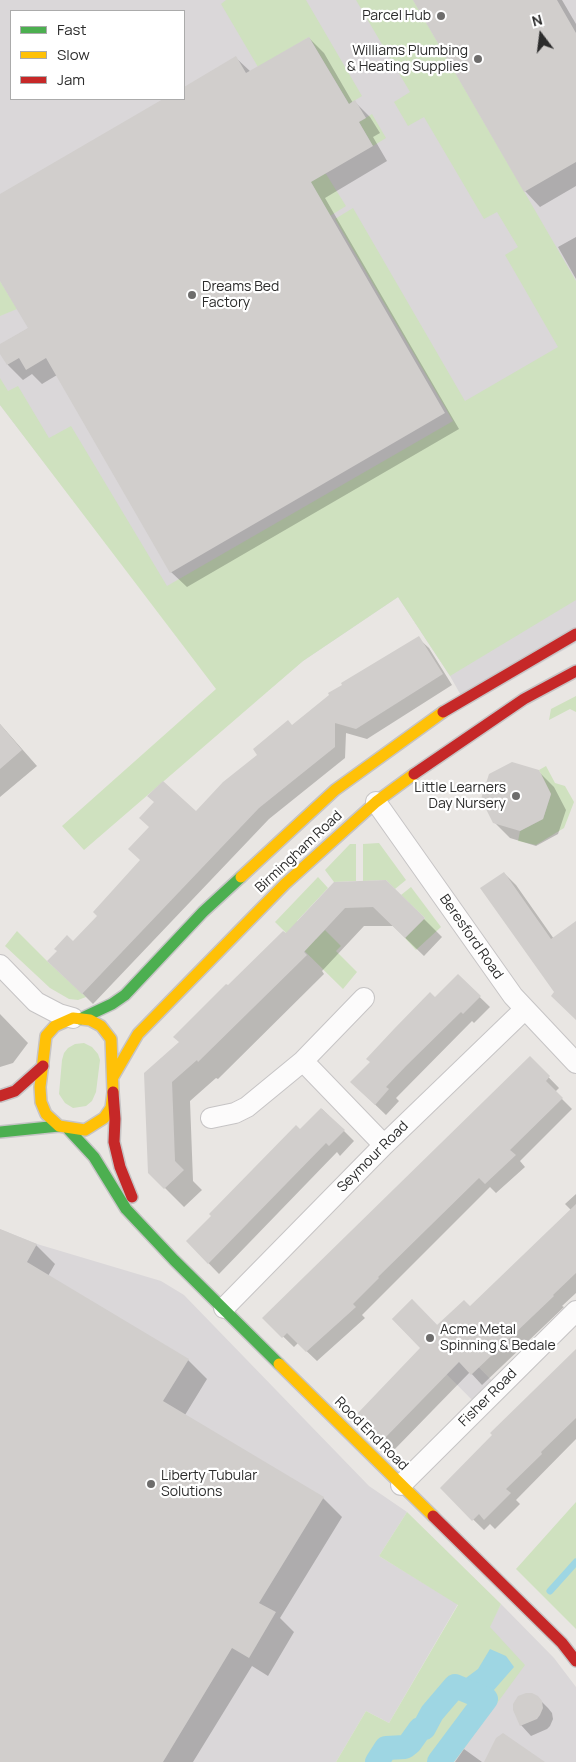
<!DOCTYPE html>
<style>
body{margin:0}
#map{position:relative;width:576px;height:1762px;overflow:hidden;background:#e9e6e3;font-family:Manrope,sans-serif}
canvas{display:block}
.legend{position:absolute;left:10px;top:10px;width:175px;height:90px;box-sizing:border-box;background:#fff;border:1px solid #ababab;margin:0;padding:6px 9px;list-style:none;font-size:15px;color:#2c2c2c}
.legend li{display:flex;align-items:center;gap:10px;height:25px}
.legend b{width:25px;border:1px solid #ababab}
.north{position:absolute;left:516px;top:10px;width:50px;height:50px;-webkit-text-stroke:4px #fff;paint-order:stroke;rotate:345deg;font-size:14px;font-weight:700;line-height:20px;text-align:center;color:#2c2c2c}
.north::after{content:'';display:block;margin:auto;width:18px;height:22px;background:#2c2c2c;clip-path:polygon(50% 0,100% 100%,50% 72%,0 100%)}
</style>
<div id="map">
<canvas width="576" height="1762"></canvas>
<ul class="legend">
<li><b style="height:6px;background:#4caf50"></b>Fast</li>
<li><b style="height:6px;background:#ffc107"></b>Slow</li>
<li><b style="height:6px;background:#c62828"></b>Jam</li>
</ul>
<div class="north">N</div>
</div>
<script>
const g = document.querySelector('canvas').getContext('2d');
g.lineJoin = 'round';
function fillPath(path, color) { g.fillStyle = color; g.fill(path, 'evenodd'); }
const toPath = rows => new Path2D(rows.map(r => 'M' + r).join(''));
function stroke(path, color, width, dash) { g.strokeStyle = color; g.lineWidth = width; g.lineCap = dash ? 'butt' : 'round'; g.setLineDash(dash || []); g.stroke(path); }
function drawText(font, color, halo, rows, align = 'center') {
  g.font = font + ' Manrope,sans-serif'; g.lineWidth = 4.5; g.setLineDash([]); g.textBaseline = 'middle'; g.strokeStyle = halo; g.fillStyle = color; for (const [text, x, y, turn = 0] of rows) {
    g.save(); g.translate(x, y); g.rotate((+turn || 0) * Math.PI / 180); g.textAlign = isNaN(turn) ? turn : align; if (halo) g.strokeText(text, 0, 0); g.fillText(text, 0, 0); g.restore();
  }
}
fillPath(toPath([
 [0,0,576,0,576,643,467,706,450,676,398,597,303,661,238,716,0,405],
 [11,11,184,11,184,99,11,99],
 [0,1229,37,1244,161,1281,184,1295,369,1486,407,1512,379,1556,458,1604,389,1723,366,1711,336,1762,0,1762],
 [412,1299,499,1388,479,1407,392,1319],
 [501,1604,554,1658,576,1687,576,1762,454,1762,464,1747,489,1626]
]), '#dad7d9');
fillPath(toPath([
 [226,0,306,0,362,96,349,104,309,37,258,67,221,4],
 [356,0,413,0,576,281,576,600,450,676,398,597,303,661,84,850,62,826,216,689,0,405,0,378,8,391,18,386,49,438,71,426,167,586,453,421,335,219,353,208,465,401,558,347,505,255,518,247,497,212,484,219,424,117,408,126,394,102,410,92],
 [372,114,386,138,373,146,359,122],
 [311,168,326,174,346,206,330,216,305,172],
 [0,281,17,309,0,316],
 [576,696,576,712,570,709,549,720,551,709],
 [546,766,555,783,565,786,574,802,564,828,536,845,518,841,520,831,543,819,551,794,539,770],
 [379,843,406,880,395,889,386,880,363,881,363,844],
 [350,844,356,844,356,881,334,882,325,870],
 [318,877,328,888,297,921,316,939,325,930,341,946,336,951,357,972,343,989,275,922],
 [411,887,441,927,416,950,405,938,425,918,401,895],
 [17,931,47,961,86,997,78,1000,69,999,50,988,5,946],
 [84,1043,92,1047,98,1054,100,1060,96,1092,92,1101,86,1106,73,1108,65,1103,59,1094,62,1060,64,1053,68,1048,75,1044],
 [576,1502,576,1629,516,1569],
 [407,1512,501,1604,490,1627,525,1665,454,1762,336,1762,366,1711,389,1723,458,1605,379,1556]
]), '#cfe1bf');
fillPath(toPath([
 [490,1649,506,1656,514,1667,486,1699,455,1686,478,1669]
]), '#9ed6e3');
fillPath(toPath([
 [415,0,562,0,576,24,576,186,540,207,525,191],
 [309,38,324,53,353,103,355,102,370,117,380,133,373,137,387,161,325,198,459,429,187,587,171,572,57,375,42,384,32,374,23,380,8,365,0,351,0,345,29,328,0,278,0,195,165,99,184,99,184,88,236,58,251,72],
 [576,237,576,279,558,247],
 [418,638,429,648,452,685,367,739,346,733,345,758,269,819,93,1004,60,971,73,943,196,813,292,726,330,695],
 [0,724,37,766,0,797],
 [538,771,554,787,566,810,558,834,536,846,510,838,494,822],
 [504,873,516,885,554,939,576,923,576,1019,556,992],
 [334,883,424,919,442,937,424,956,393,926,364,926,322,971,324,974,218,1079,216,1078,190,1101,193,1181,202,1190,184,1207,149,1172,181,1043,228,987,286,935],
 [458,976,490,1007,474,1023,472,1021,396,1098,399,1101,386,1115,363,1093,435,999],
 [0,1014,28,1043,13,1063,0,1067],
 [530,1058,559,1088,555,1092,572,1109,520,1161,525,1167,496,1193,490,1187,362,1315,365,1318,317,1361,298,1343,294,1347,264,1318],
 [322,1109,354,1141,340,1156,337,1152,219,1274,187,1241],
 [576,1194,576,1293,562,1306,564,1307,482,1385,470,1372,393,1451,357,1415,422,1348,438,1327,470,1307,571,1210,565,1204],
 [0,1230,36,1245,55,1264,48,1276,188,1360,207,1379,185,1415,323,1498,342,1517,280,1618,294,1632,268,1676,252,1666,193,1762,0,1762],
 [576,1350,576,1439,516,1500,520,1504,495,1529,490,1524,484,1530,441,1488],
 [537,1697,548,1708,552,1713,553,1719,550,1726,547,1729,531,1736,521,1725],
 [464,1749,482,1762,455,1762]
]), '#0003');
stroke(toPath([
 [550,1591,576,1562]
]), '#9ed6e3', 7);
stroke(toPath([
 [377,1762,386,1748,405,1747,410,1743,420,1729,424,1728,432,1713,455,1686,486,1699,439,1762]
]), '#9ed6e3', 24);
fillPath(toPath([
 [413,0,557,0,576,33,576,162,524,192],
 [309,37,349,104,355,100,366,118,359,122,373,146,311,182,445,413,170,573,46,358,26,370,19,358,7,365,0,354,0,344,28,328,0,281,0,194,163,99,184,99,184,87,236,56,246,73],
 [419,636,443,674,356,729,335,723,335,747,259,808,82,994,47,961,57,951,54,949,67,935,73,941,97,916,93,912,140,860,128,849,149,827,139,818,154,802,147,796,163,781,196,811,223,782,257,755,253,749,288,720,292,725,329,695,328,693,342,685,341,683],
 [0,724,22,750,0,769],
 [512,762,539,770,551,794,543,819,520,831,493,823,481,799,489,774],
 [504,872,551,939,576,921,576,1020,551,996,554,992,480,888],
 [386,880,425,918,405,938,373,907,345,908,304,952,307,955,198,1062,197,1060,172,1082,175,1161,184,1170,164,1189,148,1173,144,1073,179,1042,173,1037,226,984,228,985,283,931,286,933,334,882],
 [458,974,481,996,463,1014,461,1012,406,1066,386,1087,389,1089,375,1105,350,1082,370,1062,366,1059,394,1029,430,992,435,997],
 [530,1056,550,1076,546,1081,563,1098,510,1150,516,1155,485,1184,479,1178,378,1277,379,1278,353,1304,356,1307,306,1352,287,1333,282,1338,262,1318],
 [321,1108,345,1130,329,1146,326,1143,208,1264,186,1241,211,1216,209,1214,296,1125,300,1129],
 [576,1204,576,1273,553,1295,554,1296,471,1375,459,1362,382,1441,356,1415,420,1348,392,1319,412,1299,437,1325,464,1300,470,1306],
 [0,1229,37,1244,27,1262,189,1359,163,1401,324,1497,259,1603,276,1612,249,1658,232,1648,163,1762,0,1762],
 [576,1349,576,1418,541,1452,542,1454,506,1489,511,1493,484,1520,479,1514,472,1521,440,1488,492,1435,490,1433],
 [526,1693,532,1693,538,1696,542,1701,543,1708,540,1715,537,1719,520,1726,513,1710,513,1704,518,1696],
 [503,1733,545,1762,484,1762,496,1738]
]), '#d1cecc');
const street = toPath([
 [376,802,513,996,576,1063],
 [0,965,36,1002,59,1014,73,1018],
 [303,1061,384,1145],
 [211,1118,235,1113,247,1107,303,1061,364,998],
 [224,1308,384,1145,525,1009],
 [401,1485,576,1311]
]);
const fast = toPath([
 [80,1019,112,1004,125,995,203,912,241,877],
 [69,1130,94,1157,126,1209,174,1260,279,1364],
 [0,1132,59,1126]
]);
const slow = toPath([
 [241,877,335,790,443,712],
 [73,1018,90,1020,101,1026,111,1039,113,1092,111,1108,104,1118,85,1130,59,1126,46,1114,41,1102,40,1087,46,1036,55,1026,73,1018],
 [113,1077,138,1034,285,884,376,802,414,774],
 [279,1364,433,1516]
]);
const jam = toPath([
 [443,712,576,634],
 [414,774,524,699,576,671],
 [113,1092,115,1119,114,1142,120,1167,132,1197],
 [0,1096,15,1091,43,1066],
 [433,1516,562,1643,576,1661]
]);
stroke(street, '#c6c4c5', 22);
stroke(fast, '#c6c4c5', 14);
stroke(slow, '#c6c4c5', 14);
stroke(jam, '#c6c4c5', 14);
stroke(street, '#fcfbfb', 20);
stroke(fast, '#4caf50', 11);
stroke(slow, '#ffc107', 11);
stroke(jam, '#c62828', 11);
for (const [x, y, r, color] of [
 [441,16,5,"#6e6d6c"],
 [478,59,5,"#6e6d6c"],
 [192,295,5,"#6e6d6c"],
 [516,796,5,"#6e6d6c"],
 [430,1338,5,"#6e6d6c"],
 [151,1484,5,"#6e6d6c"]
]) { const dot = new Path2D(); dot.arc(x, y, r, 0, 2 * Math.PI); g.fillStyle = color; g.fill(dot); stroke(dot, '#fff', 2); }
drawText('14px', '#2c2c2c', '#fff', [
 ["Parcel Hub",431,16],
 ["Williams Plumbing",468,51],
 ["& Heating Supplies",468,67],
 ["Dreams Bed",202,287,"left"],
 ["Factory",202,303,"left"],
 ["Little Learners",506,788],
 ["Day Nursery",506,804],
 ["Acme Metal",440,1330,"left"],
 ["Spinning & Bedale",440,1346,"left"],
 ["Liberty Tubular",161,1476,"left"],
 ["Solutions",161,1492,"left"]
], 'right');
drawText('14px', '#2c2c2c', '#fff', [
 ["Birmingham Road",299,852,-43],
 ["Beresford Road",471,937,55],
 ["Seymour Road",373,1157,-45],
 ["Fisher Road",488,1398,-45],
 ["Rood End Road",371,1434,45]
]);
</script>
